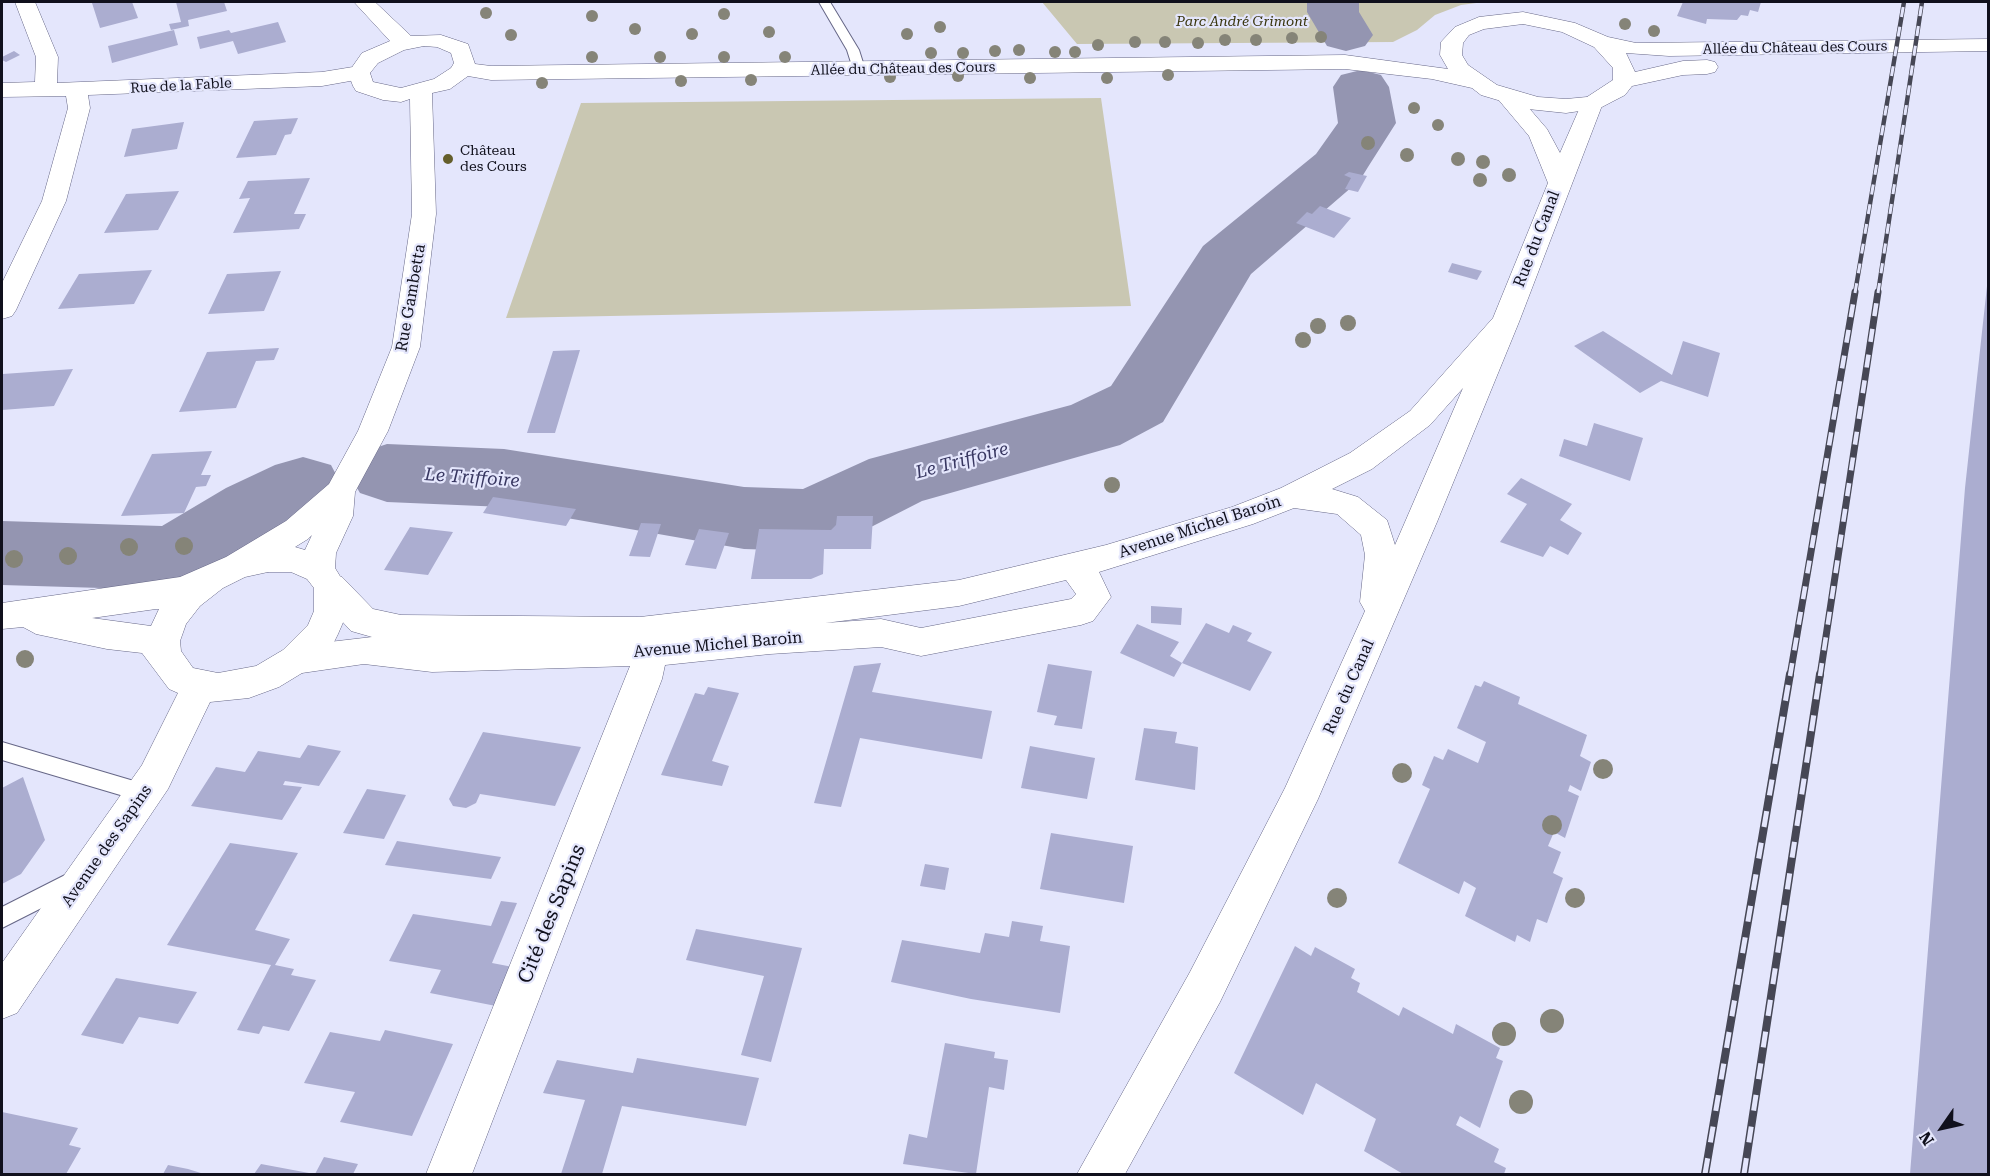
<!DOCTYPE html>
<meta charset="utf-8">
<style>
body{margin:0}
#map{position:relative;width:1990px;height:1176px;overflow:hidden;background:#e4e6fc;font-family:"Roboto Serif",serif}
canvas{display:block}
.frame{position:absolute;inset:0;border:3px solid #10101c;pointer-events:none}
.north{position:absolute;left:1912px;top:1098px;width:60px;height:60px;-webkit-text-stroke:4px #e4e6fc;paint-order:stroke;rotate:236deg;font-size:16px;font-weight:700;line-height:24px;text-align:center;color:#10101c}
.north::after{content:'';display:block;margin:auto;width:21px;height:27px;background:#10101c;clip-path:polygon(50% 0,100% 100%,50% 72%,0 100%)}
</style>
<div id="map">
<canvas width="1990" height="1176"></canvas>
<div class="frame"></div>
<div class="north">N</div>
</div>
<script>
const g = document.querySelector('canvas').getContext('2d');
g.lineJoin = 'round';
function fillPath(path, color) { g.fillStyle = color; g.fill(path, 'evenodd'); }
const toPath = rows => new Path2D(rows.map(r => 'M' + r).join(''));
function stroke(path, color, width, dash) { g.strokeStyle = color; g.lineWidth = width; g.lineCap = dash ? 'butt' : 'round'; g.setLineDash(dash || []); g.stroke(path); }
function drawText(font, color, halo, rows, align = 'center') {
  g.font = font + ' "Roboto Serif",serif'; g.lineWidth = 4.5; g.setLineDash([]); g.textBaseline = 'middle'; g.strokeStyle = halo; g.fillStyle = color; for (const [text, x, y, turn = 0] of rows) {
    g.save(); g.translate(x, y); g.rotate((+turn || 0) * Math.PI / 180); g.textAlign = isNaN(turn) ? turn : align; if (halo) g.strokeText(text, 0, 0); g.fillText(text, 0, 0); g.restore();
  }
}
fillPath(toPath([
 [1042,2,1484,2,1461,5,1435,15,1417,30,1393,42,1077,44],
 [1101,98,1131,306,506,318,581,103]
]), '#c9c7b2');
fillPath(toPath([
 [1307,2,1359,2,1359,12,1373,35,1365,46,1346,51,1327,46,1307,12,1307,2],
 [1361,70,1381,75,1389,87,1396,123,1368,167,1360,180,1251,274,1163,422,1120,445,922,501,873,526,807,551,744,549,504,507,387,502,360,493,348,473,360,453,387,444,504,449,744,487,803,489,869,459,1071,405,1111,386,1203,246,1316,154,1338,123,1333,87,1341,75,1361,70],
 [303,457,331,465,342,486,331,507,282,530,230,566,197,581,168,590,2,585,2,521,162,526,226,488,275,465,303,457]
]), '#9495b1');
fillPath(toPath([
 [98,2,132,2,138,18,100,28,92,3],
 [176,2,224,2,227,11,188,20,189,26,171,30,169,24,181,22],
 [1683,2,1761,2,1758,12,1750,10,1748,16,1741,15,1737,20,1707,19,1706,24,1677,16],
 [278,22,286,42,238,54,233,41,200,49,197,37,229,30,231,33],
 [174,30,178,45,112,63,108,46],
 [14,51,20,55,6,62,2,60,2,57],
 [298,118,291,134,285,135,276,155,236,158,254,121],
 [184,122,177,149,124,157,132,129],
 [1349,172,1367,176,1358,192,1345,189,1351,178,1344,175],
 [310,178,294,214,306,214,299,229,233,233,250,198,239,199,248,181],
 [179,191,158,230,104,233,126,194],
 [1320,206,1351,218,1334,238,1296,223,1307,212,1312,214],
 [1452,263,1482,271,1477,280,1448,272],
 [152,270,134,304,58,309,79,274],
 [281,271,264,311,208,314,227,274],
 [1987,286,1988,1174,1910,1174,1965,488],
 [1603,331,1672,375,1683,341,1720,353,1708,397,1661,381,1640,393,1574,346],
 [279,348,274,360,256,361,236,408,179,412,207,352],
 [580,350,555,433,527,433,553,351],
 [73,369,54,406,2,410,3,374],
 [1594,423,1643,438,1630,481,1559,456,1564,439,1587,446],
 [212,451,201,475,211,475,206,486,196,487,184,513,121,516,152,454],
 [1521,478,1572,504,1560,520,1582,533,1568,555,1550,546,1543,557,1500,542,1527,504,1507,494],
 [493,497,576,509,566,526,483,513],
 [837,516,873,516,871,549,824,549,823,574,811,579,751,579,759,529,831,530,836,525],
 [641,523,661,524,650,557,629,556],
 [410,527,453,532,428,575,384,570],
 [699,529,729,533,716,569,685,565],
 [1151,606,1182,608,1181,625,1151,623],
 [1206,623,1229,633,1233,625,1252,633,1247,641,1272,652,1250,691,1182,663],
 [1137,624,1179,642,1170,656,1182,663,1174,677,1120,653],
 [881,663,872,692,992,711,982,759,860,738,841,807,814,803,854,666],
 [1048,664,1092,671,1082,729,1054,725,1057,716,1037,712],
 [1484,681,1520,697,1518,704,1587,735,1580,756,1591,762,1581,791,1570,785,1568,791,1579,796,1565,838,1554,832,1548,846,1561,852,1553,873,1563,878,1547,923,1537,919,1530,942,1517,935,1515,942,1465,916,1476,888,1464,881,1459,894,1398,863,1430,789,1422,785,1434,756,1443,760,1448,749,1478,763,1486,742,1457,728,1475,685,1481,687],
 [708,687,739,693,712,761,729,766,722,786,661,775,695,693,704,695],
 [1144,728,1177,732,1175,743,1198,747,1195,790,1135,780],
 [483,732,581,747,555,806,480,794,476,803,466,808,453,806,449,799],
 [308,745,341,751,319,786,285,781,283,785,302,787,282,820,191,806,216,767,245,772,258,751,300,758],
 [1030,746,1095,758,1087,799,1021,788],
 [23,777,45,840,21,874,2,884,2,788],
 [367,789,406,795,384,839,343,833],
 [1051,833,1133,846,1124,903,1040,889],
 [397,841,501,857,491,879,385,865],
 [230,843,298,853,255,930,290,939,275,965,294,969,291,975,316,980,289,1031,263,1026,259,1034,237,1030,271,965,167,945],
 [925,864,949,868,945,890,920,886],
 [501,901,517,903,492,963,518,968,501,1007,430,993,441,970,389,961,413,914,491,926],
 [1012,921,1043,926,1040,941,1070,946,1060,1013,971,999,891,982,902,940,980,953,985,933,1009,937],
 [696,929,802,948,771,1062,741,1055,764,976,686,960],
 [1295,946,1311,956,1315,947,1355,969,1351,978,1360,983,1357,992,1399,1016,1403,1007,1453,1034,1456,1024,1500,1048,1496,1058,1503,1061,1480,1128,1460,1116,1456,1125,1499,1149,1494,1162,1506,1168,1504,1174,1403,1174,1364,1151,1376,1119,1316,1083,1303,1115,1234,1073],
 [116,978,197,992,178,1024,139,1017,123,1044,81,1035],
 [385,1030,453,1044,412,1136,340,1122,355,1092,304,1083,330,1032,380,1041],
 [945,1043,995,1052,994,1058,1008,1060,1004,1090,989,1087,976,1174,903,1164,909,1134,927,1138],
 [637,1058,759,1078,746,1126,622,1106,602,1174,561,1174,585,1100,543,1093,557,1060,633,1073],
 [2,1112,78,1128,69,1145,81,1148,66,1174,2,1174],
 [324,1157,358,1164,353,1174,315,1174],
 [261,1164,309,1173,309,1174,254,1174],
 [168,1165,188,1169,204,1174,163,1174]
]), '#abadd0');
const lane = toPath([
 [819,2,830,2,859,50,865,69,863,72,853,69,847,50,819,2],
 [2,742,144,784,151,786,154,793,151,800,144,802,2,760,2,742],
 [73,871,81,874,84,881,81,888,2,928,2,907,73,871]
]);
const street = toPath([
 [15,2,35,2,58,57,57,83,322,72,359,66,367,68,370,73,367,78,322,86,88,95,90,108,66,201,16,310,12,316,2,319,2,283,42,201,68,108,66,96,2,97,2,83,35,82,36,57,15,2],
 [1508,91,1516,93,1547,129,1560,153,1584,98,1592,96,1600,98,1603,103,1519,322,1437,522,1318,799,1220,1002,1125,1174,1077,1174,1190,972,1285,788,1365,611,1360,602,1365,555,1361,535,1337,514,1294,508,1253,524,1099,572,1111,597,1093,621,1081,625,921,656,881,647,770,654,665,665,662,679,472,1174,426,1174,630,666,432,672,364,664,295,674,283,670,278,660,283,650,295,646,372,637,351,631,318,595,314,586,318,577,330,573,342,577,373,609,401,615,640,617,959,580,1106,545,1232,507,1281,488,1350,453,1410,411,1493,318,1548,183,1529,136,1497,98,1500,93,1508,91],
 [1463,388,1405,522,1395,545,1387,520,1358,497,1332,489,1372,469,1430,425,1463,388],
 [1066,580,1076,594,1071,599,921,628,881,619,825,623,959,606,1066,580]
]);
const secondary = toPath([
 [354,2,375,2,411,36,441,35,468,44,475,64,491,66,1345,55,1448,69,1440,55,1441,42,1455,27,1479,17,1523,12,1575,23,1608,37,1636,43,1988,39,1988,51,1669,56,1626,53,1635,72,1683,61,1707,60,1715,62,1718,67,1715,72,1707,74,1683,75,1632,86,1625,95,1600,108,1566,113,1528,109,1481,95,1472,88,1432,79,1345,69,491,80,468,76,450,89,432,93,436,214,420,347,388,431,355,492,353,516,336,553,335,568,346,586,348,611,338,634,333,644,307,670,279,687,249,698,210,702,168,789,17,1013,2,1019,2,963,142,765,178,693,169,689,142,653,107,649,36,634,23,627,2,629,2,603,180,577,226,557,286,521,329,484,358,431,392,347,412,214,410,99,401,102,383,100,356,91,353,86,348,73,362,53,390,41,354,2],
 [1523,24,1562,32,1594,47,1613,68,1613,80,1587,97,1566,99,1538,97,1497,85,1468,65,1462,55,1463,43,1469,35,1484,29,1523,24],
 [424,46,437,47,451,53,454,63,451,68,434,79,401,88,373,82,370,73,378,63,404,50,424,46],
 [312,535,305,550,295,547,308,539,312,535],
 [268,572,291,572,307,579,314,588,314,611,308,625,283,650,256,666,218,673,193,668,181,651,180,641,186,624,200,606,223,588,245,577,268,572],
 [159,609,151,626,92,618,156,609,159,609]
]);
stroke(lane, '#666787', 2);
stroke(street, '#666787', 1);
stroke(secondary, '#666787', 1);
fillPath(lane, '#fff');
fillPath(street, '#fff');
fillPath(secondary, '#fff');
const railFar2 = toPath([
 [1855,293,1904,2],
 [1878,293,1922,2]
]);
const railFar1 = toPath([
 [1790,676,1855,292],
 [1820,676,1878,292]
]);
const rail = toPath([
 [1705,1174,1790,674],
 [1744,1174,1820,674]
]);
stroke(railFar2, '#464755', 4.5);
stroke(railFar1, '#464755', 7);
stroke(rail, '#464755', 8);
stroke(railFar2, '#e4e6fc', 3, [10]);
stroke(railFar1, '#e4e6fc', 4.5, [13]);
stroke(rail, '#e4e6fc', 5, [16]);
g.fillStyle = '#858478';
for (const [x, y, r] of [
 [486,13,6],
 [724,14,6],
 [592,16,6],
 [1625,24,6],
 [940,27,6],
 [635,29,6],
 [1654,31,6],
 [769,32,6],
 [692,34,6],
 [907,34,6],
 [511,35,6],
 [1321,37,6],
 [1292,38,6],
 [1225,40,6],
 [1256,40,6],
 [1135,42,6],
 [1165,42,6],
 [1198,43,6],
 [1098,45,6],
 [1019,50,6],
 [995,51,6],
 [1055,52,6],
 [1075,52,6],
 [931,53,6],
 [963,53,6],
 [592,57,6],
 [660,57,6],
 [724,57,6],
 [785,57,6],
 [1168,75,6],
 [958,76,6],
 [890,77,6],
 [1030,78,6],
 [1107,78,6],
 [751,80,6],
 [681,81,6],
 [542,83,6],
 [1414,108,6],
 [1438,125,6],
 [1368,143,7],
 [1407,155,7],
 [1458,159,7],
 [1483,162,7],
 [1509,175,7],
 [1480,180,7],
 [1348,323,8],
 [1318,326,8],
 [1303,340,8],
 [1112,485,8],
 [184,546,9],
 [129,547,9],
 [68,556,9],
 [14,559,9],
 [25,659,9],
 [1603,769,10],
 [1402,773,10],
 [1552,825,10],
 [1337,898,10],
 [1575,898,10],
 [1552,1021,12],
 [1504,1034,12],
 [1521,1102,12]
]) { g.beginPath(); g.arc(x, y, r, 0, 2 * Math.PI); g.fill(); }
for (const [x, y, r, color] of [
 [448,159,6,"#645e2b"]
]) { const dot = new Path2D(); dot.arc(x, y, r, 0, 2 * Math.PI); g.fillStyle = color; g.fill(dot); stroke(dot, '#e4e6fc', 2); }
drawText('italic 14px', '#38340c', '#e4e6fc', [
 ["Parc André Grimont",1242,22]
]);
drawText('14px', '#10101c', '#e4e6fc', [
 ["Allée du Château des Cours",1795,48,-1],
 ["Allée du Château des Cours",903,69,-1],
 ["Rue de la Fable",181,86,-3]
]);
drawText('14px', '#10101c', '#e4e6fc', [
 ["Château",460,151],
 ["des Cours",460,167]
], 'left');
drawText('16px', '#10101c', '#e4e6fc', [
 ["Rue du Canal",1537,239,-69],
 ["Rue Gambetta",411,298,-80],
 ["Avenue Michel Baroin",1200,527,-18],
 ["Avenue Michel Baroin",718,645,-5],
 ["Rue du Canal",1349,687,-66],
 ["Avenue des Sapins",107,846,-55]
]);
drawText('italic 18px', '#373660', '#e4e6fc', [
 ["Le Triffoire",962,461,-15],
 ["Le Triffoire",472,478,4]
]);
drawText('20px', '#10101c', '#e4e6fc', [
 ["Cité des Sapins",552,914,-68]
]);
</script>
